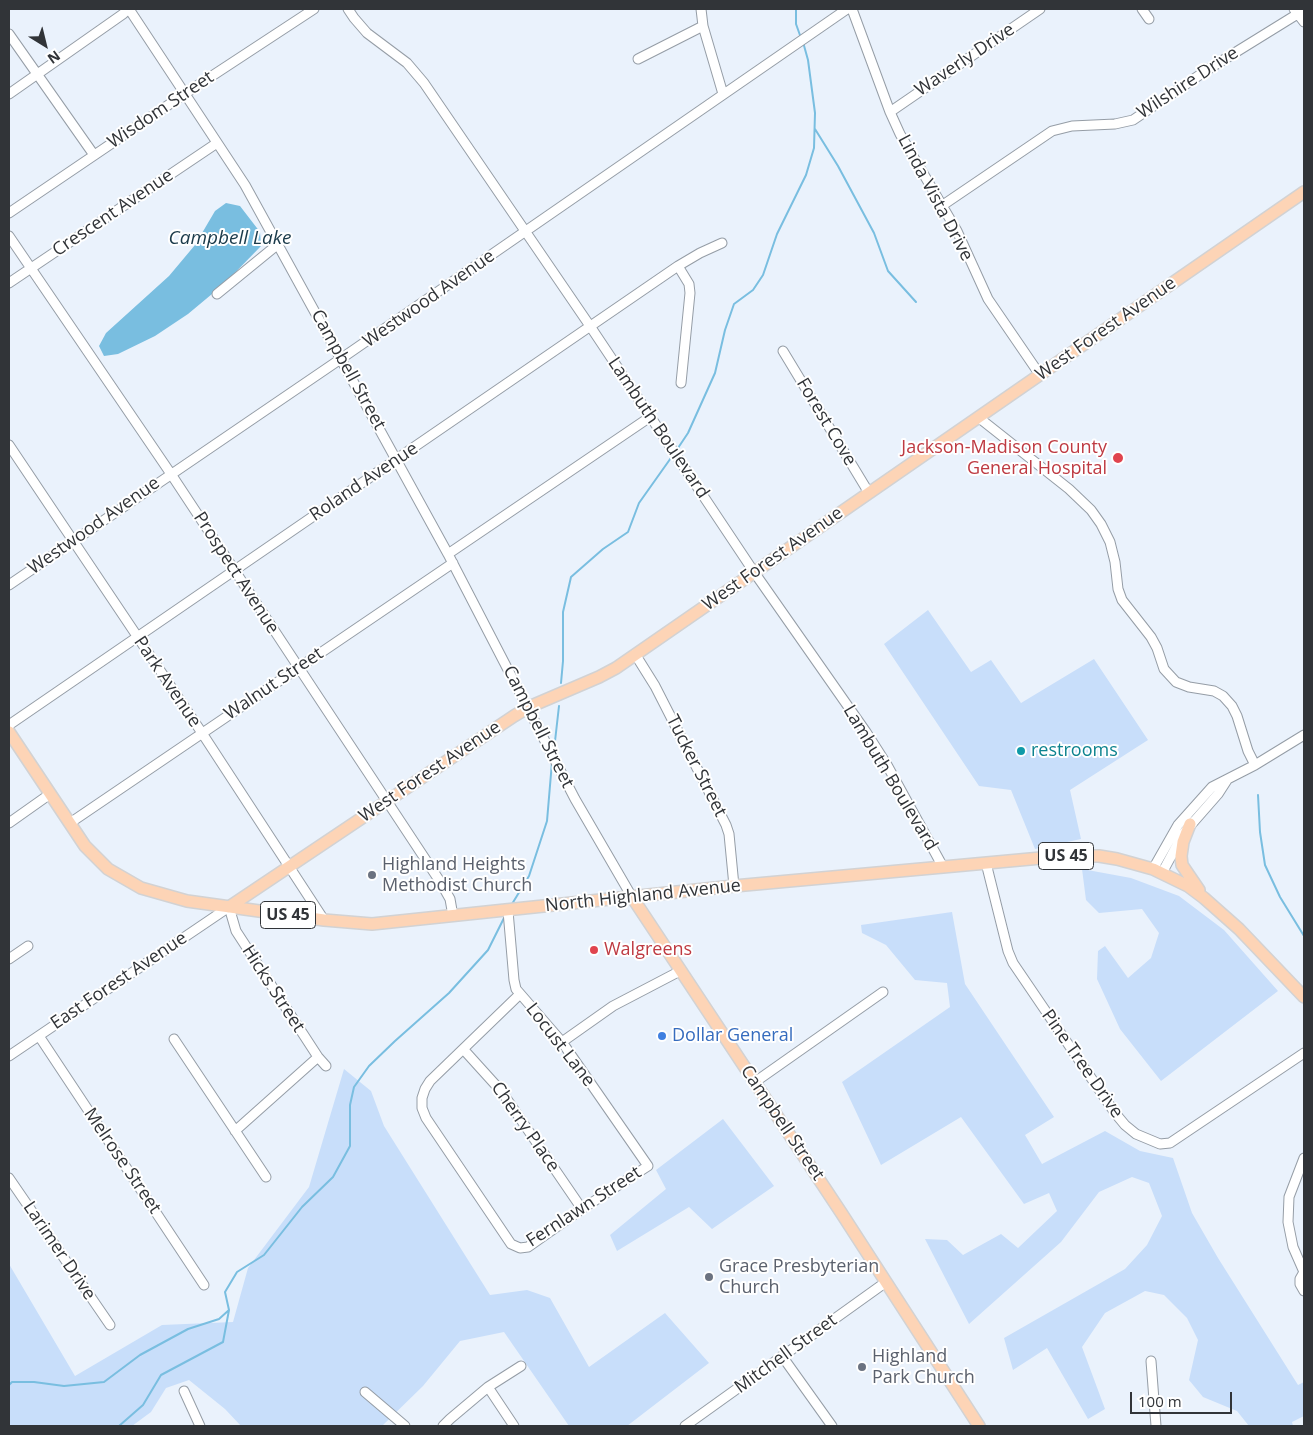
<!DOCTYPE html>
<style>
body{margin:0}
#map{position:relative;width:1313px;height:1435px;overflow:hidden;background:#eaf2fc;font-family:"Open Sans",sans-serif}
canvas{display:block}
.frame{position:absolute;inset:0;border:10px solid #313438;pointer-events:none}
.north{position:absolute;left:20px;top:20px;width:50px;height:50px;-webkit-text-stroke:4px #fff;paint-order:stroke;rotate:144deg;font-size:14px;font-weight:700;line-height:20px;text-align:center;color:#313438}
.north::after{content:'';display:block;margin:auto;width:18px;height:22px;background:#313438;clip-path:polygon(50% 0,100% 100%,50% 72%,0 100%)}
.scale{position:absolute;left:1130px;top:1392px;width:102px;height:22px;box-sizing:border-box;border:2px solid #313438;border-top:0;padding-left:6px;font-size:15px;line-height:18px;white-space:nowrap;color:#313438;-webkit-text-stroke:4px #fff;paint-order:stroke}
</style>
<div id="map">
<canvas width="1313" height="1435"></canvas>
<div class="frame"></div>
<div class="north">N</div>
<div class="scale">100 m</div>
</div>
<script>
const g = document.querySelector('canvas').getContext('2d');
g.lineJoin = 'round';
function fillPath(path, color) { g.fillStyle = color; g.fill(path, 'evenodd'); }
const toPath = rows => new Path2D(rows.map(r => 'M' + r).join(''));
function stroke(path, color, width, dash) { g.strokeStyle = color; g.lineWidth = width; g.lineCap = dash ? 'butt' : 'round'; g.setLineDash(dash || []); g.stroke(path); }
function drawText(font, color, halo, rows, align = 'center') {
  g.font = font + ' "Open Sans",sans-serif'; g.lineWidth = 4; g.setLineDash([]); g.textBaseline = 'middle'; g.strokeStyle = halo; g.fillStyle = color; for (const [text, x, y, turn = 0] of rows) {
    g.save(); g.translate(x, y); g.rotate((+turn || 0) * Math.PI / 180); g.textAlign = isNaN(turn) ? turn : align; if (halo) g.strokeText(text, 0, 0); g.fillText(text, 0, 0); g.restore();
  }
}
fillPath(toPath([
 [928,610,971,672,991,660,1021,703,1094,659,1148,740,1070,790,1081,839,1035,849,1011,790,979,786,884,644],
 [1082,869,1131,878,1179,896,1224,930,1278,991,1161,1081,1120,1029,1097,979,1098,951,1105,946,1128,978,1151,958,1159,933,1142,909,1099,913,1086,900],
 [952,912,965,984,1054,1117,1025,1135,1042,1164,1105,1131,1140,1151,1173,1158,1192,1213,1218,1258,1298,1385,1304,1382,1304,1416,1292,1422,1293,1426,1249,1426,1237,1411,1203,1397,1189,1380,1198,1340,1187,1318,1164,1295,1145,1291,1105,1313,1082,1347,1105,1409,1088,1419,1047,1348,1013,1370,1004,1338,1125,1269,1147,1245,1162,1216,1149,1183,1132,1177,1099,1192,1061,1242,969,1324,925,1239,947,1240,963,1255,1001,1234,1018,1248,1057,1211,1049,1193,1024,1204,961,1117,881,1165,842,1082,950,1007,947,983,915,980,886,945,862,933,861,925],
 [344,1069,371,1091,384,1126,490,1295,527,1290,550,1298,589,1367,665,1313,709,1363,627,1426,569,1426,504,1332,460,1341,423,1386,382,1426,241,1426,225,1409,189,1380,166,1388,151,1412,132,1426,9,1426,9,1264,75,1376,162,1325,233,1322,248,1268,309,1187],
 [723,1119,774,1186,712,1229,689,1207,617,1251,610,1235,666,1189,656,1170]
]), '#c8defa');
fillPath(toPath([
 [226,203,240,206,260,232,261,246,224,284,188,314,155,336,118,354,104,356,99,346,106,333,169,276,195,245,215,211]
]), '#79bee0');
stroke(toPath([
 [796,9,796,24,801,38],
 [815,129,838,166,874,233,888,271,916,302],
 [676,451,688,433,715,373,725,330,734,304,753,290,763,275,777,234,806,175,814,148,815,113,808,60,803,42],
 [561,683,563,661,563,612,571,577,603,549,628,532,639,503,673,455],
 [554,750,559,706],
 [1258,795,1260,832,1265,865,1280,897,1304,936],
 [512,904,529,876,547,821,552,762],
 [9,1385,12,1382,34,1382,64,1386,104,1382,140,1355,188,1329,219,1319,229,1310,225,1292,237,1272,264,1255,302,1207,333,1177,350,1146,350,1105,354,1087,369,1066,395,1041,449,993,488,950,504,918],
 [119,1426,143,1405,161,1375,223,1342,229,1310]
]), '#79bee0', 2);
const minor = toPath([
 [129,9,245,185,448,554,575,799,632,897],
 [348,9,354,18,367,33,407,63,424,83,590,326,754,572,866,732,887,765,943,867],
 [701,9,703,26,723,94],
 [852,9,890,112,900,134,957,231,988,299,1040,375],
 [1142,9,1149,19],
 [1294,9,1304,22],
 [9,34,94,155],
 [638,59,703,26],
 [9,94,123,14,128,9],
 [890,112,1040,9],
 [943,205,1052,131,1072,126,1115,124,1133,120,1207,70,1304,10],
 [9,213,186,93,314,9],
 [9,236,171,474,441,883,450,899,453,916],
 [678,266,689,284,690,293,681,383],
 [9,283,217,143],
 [217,294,277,245],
 [783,351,869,493],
 [978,417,1069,489,1091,510,1101,524,1110,542,1115,562,1118,589,1122,600,1151,637,1157,648,1164,669,1176,682,1189,687,1214,691,1223,696,1232,706,1237,716,1248,751,1255,765],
 [9,445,202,733,324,920],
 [448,554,650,417],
 [9,585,342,358,847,9],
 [635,654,655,686,726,825,729,834,734,886],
 [9,725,678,266,700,253,722,243],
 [9,823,50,794],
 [70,823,453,563],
 [986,863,1008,951,1013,963,1115,1113,1125,1125,1136,1134,1160,1144,1170,1143,1304,1053],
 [1153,869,1178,825,1212,787,1255,765,1304,735],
 [1162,873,1183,834,1218,794,1227,780],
 [508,911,514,980,516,989,562,1042,648,1166,582,1209,528,1247,520,1248,511,1244,426,1118,422,1108,422,1098,425,1089,430,1081,520,994],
 [9,959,28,946],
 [39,1036,204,1285],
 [174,1039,266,1177],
 [562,1042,613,1006,680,971],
 [464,1050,502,1092,582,1209],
 [9,1056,229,907,236,931,318,1057,326,1066],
 [755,1082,883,992],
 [235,1131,318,1057],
 [1304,1158,1289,1197,1288,1222,1293,1247,1304,1272],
 [9,1178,110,1325],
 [1304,1272,1300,1279,1300,1284,1304,1291],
 [782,1356,832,1426],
 [1151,1361,1156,1426],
 [488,1387,514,1426],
 [184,1391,200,1426],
 [365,1392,405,1426],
 [443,1426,450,1419,488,1387,521,1366],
 [685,1426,886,1282]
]);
const major = toPath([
 [9,732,85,846,108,869,141,888,187,901,324,920,372,924,734,886,943,867,1063,856,1099,856,1117,859,1153,869,1188,886,1204,898,1239,929,1304,997],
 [1190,824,1183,842,1181,856,1182,865,1199,890],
 [632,897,842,1214,979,1426],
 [229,907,514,716,529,707,599,677,616,668,1304,192]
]);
stroke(minor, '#959da6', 11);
stroke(major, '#d2d2d3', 14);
stroke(minor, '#fff', 9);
stroke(major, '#fdd4b6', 11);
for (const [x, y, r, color] of [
 [1118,458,6,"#e0444e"],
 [1021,751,5,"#0f9aa8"],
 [372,875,5,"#6b7280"],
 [594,950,5,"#e0444e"],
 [662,1036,5,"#3f7fe0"],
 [709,1277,5,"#6b7280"],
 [862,1367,5,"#6b7280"]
]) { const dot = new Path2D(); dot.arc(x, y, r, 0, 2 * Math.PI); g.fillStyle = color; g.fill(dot); stroke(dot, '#fff', 2); }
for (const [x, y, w] of [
 [1066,856,55],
 [288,915,55]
]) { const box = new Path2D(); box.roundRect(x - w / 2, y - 13.5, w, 27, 4); g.fillStyle = '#fff'; g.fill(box); stroke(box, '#313438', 1); }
drawText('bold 16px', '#313438', null, [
 ["US 45",1066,856],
 ["US 45",288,915]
]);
drawText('18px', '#313438', '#fff', [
 ["Waverly Drive",965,60,-34],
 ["Wilshire Drive",1188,83,-33],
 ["Wisdom Street",161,110,-34],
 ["Linda Vista Drive",935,198,62],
 ["Crescent Avenue",113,213,-34],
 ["Westwood Avenue",429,299,-35],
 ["West Forest Avenue",1106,329,-35],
 ["Campbell Street",348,370,61],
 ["Forest Cove",826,422,59],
 ["Lambuth Boulevard",658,428,56],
 ["Roland Avenue",364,482,-34],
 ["Westwood Avenue",94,526,-35],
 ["West Forest Avenue",773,559,-35],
 ["Prospect Avenue",236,573,57],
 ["Park Avenue",167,682,56],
 ["Walnut Street",274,684,-34],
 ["Campbell Street",538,727,63],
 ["Tucker Street",696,766,63],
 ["West Forest Avenue",430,772,-34],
 ["Lambuth Boulevard",890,778,59],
 ["North Highland Avenue",643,896,-6],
 ["East Forest Avenue",119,981,-34],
 ["Hicks Street",273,989,57],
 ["Locust Lane",560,1045,52],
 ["Pine Tree Drive",1082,1064,55],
 ["Campbell Street",782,1123,56],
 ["Cherry Place",525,1127,55],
 ["Melrose Street",122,1161,56],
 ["Fernlawn Street",584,1207,-33],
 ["Larimer Drive",59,1251,56],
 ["Mitchell Street",786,1354,-36]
]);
drawText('18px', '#be3a42', '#fff', [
 ["Jackson-Madison County",1107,448],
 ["General Hospital",1107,469],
 ["Walgreens",604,950,"left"]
], 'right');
drawText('18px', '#0d838f', '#fff', [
 ["restrooms",1031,751]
], 'left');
drawText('18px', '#5b616d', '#fff', [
 ["Highland Heights",382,865],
 ["Methodist Church",382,886],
 ["Grace Presbyterian",719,1267],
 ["Church",719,1288],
 ["Highland",872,1357],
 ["Park Church",872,1378]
], 'left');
drawText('18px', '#366cbe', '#fff', [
 ["Dollar General",672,1036]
], 'left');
drawText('italic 19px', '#1a3a4a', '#fff', [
 ["Campbell Lake",230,239]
]);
</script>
